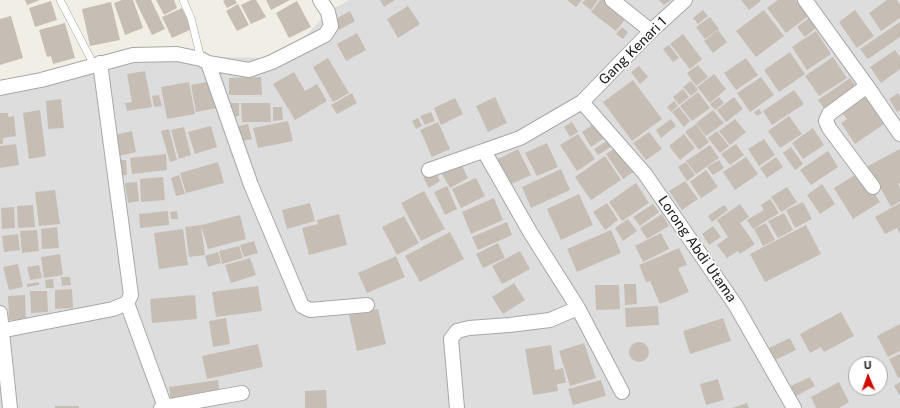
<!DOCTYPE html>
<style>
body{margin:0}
#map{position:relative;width:900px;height:408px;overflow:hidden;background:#f1eee6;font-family:"Public Sans",sans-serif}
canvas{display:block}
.north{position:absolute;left:848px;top:356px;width:40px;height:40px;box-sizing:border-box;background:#fff;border:1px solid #a6a6a6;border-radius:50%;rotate:358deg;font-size:11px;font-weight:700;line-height:16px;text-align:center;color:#202020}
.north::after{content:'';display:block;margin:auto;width:14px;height:18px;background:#d00d00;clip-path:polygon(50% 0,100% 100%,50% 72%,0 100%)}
</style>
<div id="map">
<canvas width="900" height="408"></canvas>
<div class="north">U</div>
</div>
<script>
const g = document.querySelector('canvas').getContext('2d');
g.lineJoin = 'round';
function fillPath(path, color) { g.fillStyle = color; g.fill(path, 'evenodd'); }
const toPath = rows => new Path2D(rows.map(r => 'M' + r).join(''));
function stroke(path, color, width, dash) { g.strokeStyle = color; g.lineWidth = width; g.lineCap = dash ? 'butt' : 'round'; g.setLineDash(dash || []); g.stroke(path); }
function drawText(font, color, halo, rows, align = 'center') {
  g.font = font + ' "Public Sans",sans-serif'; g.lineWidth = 3.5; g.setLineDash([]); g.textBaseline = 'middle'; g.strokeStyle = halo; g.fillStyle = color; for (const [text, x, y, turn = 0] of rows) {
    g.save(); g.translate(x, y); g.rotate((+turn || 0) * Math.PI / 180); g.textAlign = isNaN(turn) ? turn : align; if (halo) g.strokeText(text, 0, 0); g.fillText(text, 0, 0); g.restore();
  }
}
fillPath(toPath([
 [349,0,900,0,900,408,0,408,0,85,133,55,262,58,302,40,328,12],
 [856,364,880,364,880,388,856,388]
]), '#dedddd');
fillPath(toPath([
 [25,0,40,0,27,5],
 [122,0,133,0,143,28,125,35,114,3],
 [135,0,151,0,165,29,152,35],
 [156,0,174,0,177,8,164,15],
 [225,0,235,0,237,3,227,8,223,1],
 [251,0,256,0,266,17,251,24,241,5],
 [266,0,290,0,271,10],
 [380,0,395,0,384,7],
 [567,0,582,0,576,7],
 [585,0,598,0,591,10,582,3],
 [600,0,605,0,627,17,616,31,591,12],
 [659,0,671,0,664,5],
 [741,0,760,0,761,1,749,10],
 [778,0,796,0,808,16,786,33,767,8],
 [887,0,897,0,900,5,900,18,881,31,869,13],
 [51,1,57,20,35,27,29,8],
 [297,1,311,27,289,38,276,13],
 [111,2,120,40,90,46,82,9],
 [238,4,249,25,237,31,226,11],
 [408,6,420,24,398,38,387,19],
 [182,8,192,29,172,38,162,17],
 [703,10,708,16,698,24,693,18],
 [764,10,784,36,756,57,736,31],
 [855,10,874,36,857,48,839,22],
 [350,11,355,21,339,30,334,20],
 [11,16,23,58,0,65,0,19],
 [710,17,719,29,705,39,696,27],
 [810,17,817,27,805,37,797,27],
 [900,22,900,37,868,59,860,49],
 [65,23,75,58,53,64,51,56,47,57,39,30],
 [622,27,628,32,623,39,616,34],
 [718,30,727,42,713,53,704,41],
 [816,31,831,54,807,70,792,47],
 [357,33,366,50,346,61,337,44],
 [683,34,702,59,690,69,670,44],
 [669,45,679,58,673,62,663,49],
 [895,50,900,57,900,69,881,83,870,67],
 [790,52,805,74,779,92,764,70],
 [833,57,847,78,819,96,805,76],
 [328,58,349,93,333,102,313,67],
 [746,58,758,75,736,90,724,73],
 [698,65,708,77,696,86,687,73],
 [639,66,648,77,640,84,631,72],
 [145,71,152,107,127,111,125,103,132,102,127,74],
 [294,72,305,91,317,84,327,101,295,120,273,84],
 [714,74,726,89,710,103,697,87],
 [261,77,262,95,229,95,229,78],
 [761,77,774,95,750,112,737,93],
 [850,78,859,91,827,113,818,100],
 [633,80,662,119,632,141,603,102],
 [212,81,217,108,196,112,191,85],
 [691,81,698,90,691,96,683,87],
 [189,82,195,114,167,119,161,87],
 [683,89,689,97,679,105,673,97],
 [794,90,804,104,772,125,763,111],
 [698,92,710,108,692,121,680,106],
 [352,93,357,103,337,114,331,105],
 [898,93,900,96,900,110,897,112,889,99],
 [159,95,162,106,154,107,152,96],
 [495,97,507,123,488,132,476,106],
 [719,97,724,103,715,110,710,104],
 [734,97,743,109,726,122,717,110],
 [866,97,884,124,855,144,841,123,847,119,842,113],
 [455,98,463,114,441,125,434,108],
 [61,99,64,128,48,129,46,101],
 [674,101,678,106,671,112,667,107],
 [229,103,239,103,239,116,229,117],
 [241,103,270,103,271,122,242,122],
 [273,107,282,107,283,120,273,121],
 [679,107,690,121,684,127,672,112],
 [759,109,762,113,757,116,754,112],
 [40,110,46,156,29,159,23,113],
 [713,110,724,123,706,136,696,123],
 [431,112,435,121,425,125,420,116],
 [0,113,8,113,8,117,14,116,16,136,3,138,3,144,0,144],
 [789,116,802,134,780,148,768,131],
 [418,118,422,126,416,129,412,121],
 [671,119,676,126,661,138,656,130],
 [735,119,746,132,730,145,719,131],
 [288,121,293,141,258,148,253,128],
 [438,122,450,149,432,157,420,130],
 [572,122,578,132,570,137,564,127],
 [596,122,606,137,591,147,582,132],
 [248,124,252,139,238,142,235,127],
 [696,124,709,142,699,150,685,132],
 [211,126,217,147,195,154,188,132],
 [184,127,191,155,179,159,171,130],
 [813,128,824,145,803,159,792,143],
 [169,129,177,160,170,162,161,131],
 [132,131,136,152,119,156,114,135],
 [717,131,729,146,720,153,708,138],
 [649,132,662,149,646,160,633,143],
 [578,134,595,159,577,171,560,145],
 [684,134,695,148,680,160,669,146],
 [610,139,614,145,598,155,594,149],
 [764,139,775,155,759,166,748,149],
 [547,143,558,167,537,176,525,153],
 [16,144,19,165,0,168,0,146],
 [736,144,744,155,730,165,721,154],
 [710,145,719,158,696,174,686,161],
 [619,146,636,170,623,179,606,154],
 [791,147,803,164,795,170,783,153],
 [518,149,531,175,509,185,496,160],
 [900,149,900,183,898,184,900,188,900,201,891,207,868,166],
 [828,151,838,167,811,185,800,170],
 [166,154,167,170,132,174,130,158],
 [605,156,621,180,591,200,575,177],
 [746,157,758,174,735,190,723,172],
 [776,157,783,167,767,178,760,168],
 [116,160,126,160,127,175,117,176],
 [719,160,724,168,713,175,707,167],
 [218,162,224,183,186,193,180,173],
 [460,162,468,178,450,188,441,172],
 [686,162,695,175,687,181,678,167],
 [561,169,570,190,531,208,522,187],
 [706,170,718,187,701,198,690,182],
 [435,171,440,181,429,188,423,177],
 [179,175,185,194,176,196,171,178],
 [855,175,861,184,866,180,880,202,853,219,834,188],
 [163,177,165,200,141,202,140,179],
 [476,178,485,196,461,208,452,189],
 [685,181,698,199,682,210,669,191],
 [137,182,139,201,128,203,125,183],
 [636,183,649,203,622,221,609,202],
 [822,184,835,204,820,214,807,195],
 [447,186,457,209,445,215,434,192],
 [787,187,797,202,781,212,771,197],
 [55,190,60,224,39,226,35,192],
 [424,191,445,229,421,241,401,203],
 [579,194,593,225,561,240,547,209],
 [494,198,503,220,471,234,462,212],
 [770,199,779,213,753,229,747,220,764,210,761,205],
 [803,202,812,219,795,228,786,210],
 [310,203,315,221,287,229,282,210],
 [607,203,618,220,605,230,593,212],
 [900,203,900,234,897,228,885,234,875,217],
 [653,204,659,212,640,226,633,217],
 [740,204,749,217,740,223,755,244,740,254,738,251,727,258,717,245,728,237,717,220],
 [33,205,35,227,18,228,17,206],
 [724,205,728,210,712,222,708,216],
 [14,207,15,228,2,229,1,208],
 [168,211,169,225,140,228,139,214],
 [177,211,178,219,171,219,170,212],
 [784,213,793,230,778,238,768,221],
 [339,214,347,245,309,255,302,228,318,224,317,220],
 [662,214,669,226,647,239,640,228],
 [240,215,246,239,208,249,201,225],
 [404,216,419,243,397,255,382,227],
 [628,219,637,231,623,241,615,228],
 [507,222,512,235,478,250,472,237],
 [766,223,775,240,763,246,754,229],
 [201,225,205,255,189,257,185,227],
 [806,225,821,254,765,282,750,254],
 [713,226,721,237,709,245,702,234],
 [57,227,59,248,42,249,41,229],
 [183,229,188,265,159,269,154,233],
 [37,230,39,251,22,253,20,231],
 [611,230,621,253,577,272,567,249],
 [450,232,464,259,420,282,405,256],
 [661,233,669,249,643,262,635,246],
 [18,234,20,250,4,252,2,236],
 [254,241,258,253,244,257,240,245],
 [498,243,505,258,483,268,476,254],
 [239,246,243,258,222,264,219,251],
 [679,248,687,265,678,268,689,292,660,304,650,281,646,282,639,265],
 [520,251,530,269,502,284,492,266],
 [218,252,221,263,208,267,205,256],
 [60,254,63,275,44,278,41,257],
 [396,256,405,277,367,293,358,273],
 [250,258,256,275,231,283,225,265],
 [18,264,23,287,9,290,3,267],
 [39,265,42,278,30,280,27,267],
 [61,277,70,277,71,285,62,286],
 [53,279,54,288,46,288,45,280],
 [39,282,39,285,27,287,27,284],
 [514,283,525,300,503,314,492,297],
 [624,284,636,284,637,304,625,305],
 [595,285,619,285,620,309,596,310],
 [258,286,262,311,216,317,212,292],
 [72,289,73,308,55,309,55,290],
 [30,291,47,291,48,312,31,313],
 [25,295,26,320,9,320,8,296],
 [195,295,197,319,152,323,150,299],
 [658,306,659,325,626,327,625,308],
 [378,309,386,344,357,351,349,315],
 [841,312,854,336,824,352,821,347,810,353,800,334],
 [226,318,230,344,213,347,209,321],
 [723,318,731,341,690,354,683,331],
 [900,324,900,351,888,357,877,336],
 [790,338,796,350,775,360,769,348],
 '629 352a10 10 0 1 1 20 0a10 10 0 1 1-20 0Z',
 [584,343,596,378,570,386,559,351],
 [258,344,263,367,207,379,202,356],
 [551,345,555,370,563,368,566,383,557,384,558,391,533,395,525,349],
 [900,354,900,377,898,378,889,359],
 [874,358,877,364,861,364],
 [880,370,886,382,880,385],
 [810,377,815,386,796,396,791,386],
 [718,379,724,400,706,405,700,384],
 [218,380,220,395,171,402,169,387],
 [601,380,606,396,573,405,568,389],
 [839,382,849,402,839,408,816,408,811,397],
 [900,382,900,396,894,386],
 [326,390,327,408,305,408,305,391],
 [747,403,749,408,732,408],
 [55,406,79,406,79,408,55,408]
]), '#c6beb5');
const service = toPath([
 [60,0,94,65],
 [183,0,191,18,201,59]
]);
const minor = toPath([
 [612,0,651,31],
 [805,0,867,86,900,134],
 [208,63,251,185,302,306,310,310,367,305],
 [867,86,829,114,826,121,829,128,873,187],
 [0,88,41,80,133,55,177,54,201,59,208,63,249,70,272,62,325,35,331,26,328,12,320,0],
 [582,102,645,174,736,306,794,408],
 [484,151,530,232,578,308,622,392],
 [429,170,520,138,582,102,651,31,685,0],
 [127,303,165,407,161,408],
 [0,313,10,408],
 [0,331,113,309,127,303,131,295,100,63],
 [165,407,242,393],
 [457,408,451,339,457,331,469,328,509,325,550,320,578,308]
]);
stroke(service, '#a7a7a7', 8);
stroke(minor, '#a7a7a7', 16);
stroke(service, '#fff', 7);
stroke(minor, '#fff', 14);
drawText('14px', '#202020', '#fff', [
 ["Gang Kenari 1",633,51,-45],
 ["Lorong Abdi Utama",697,249,55]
]);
</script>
